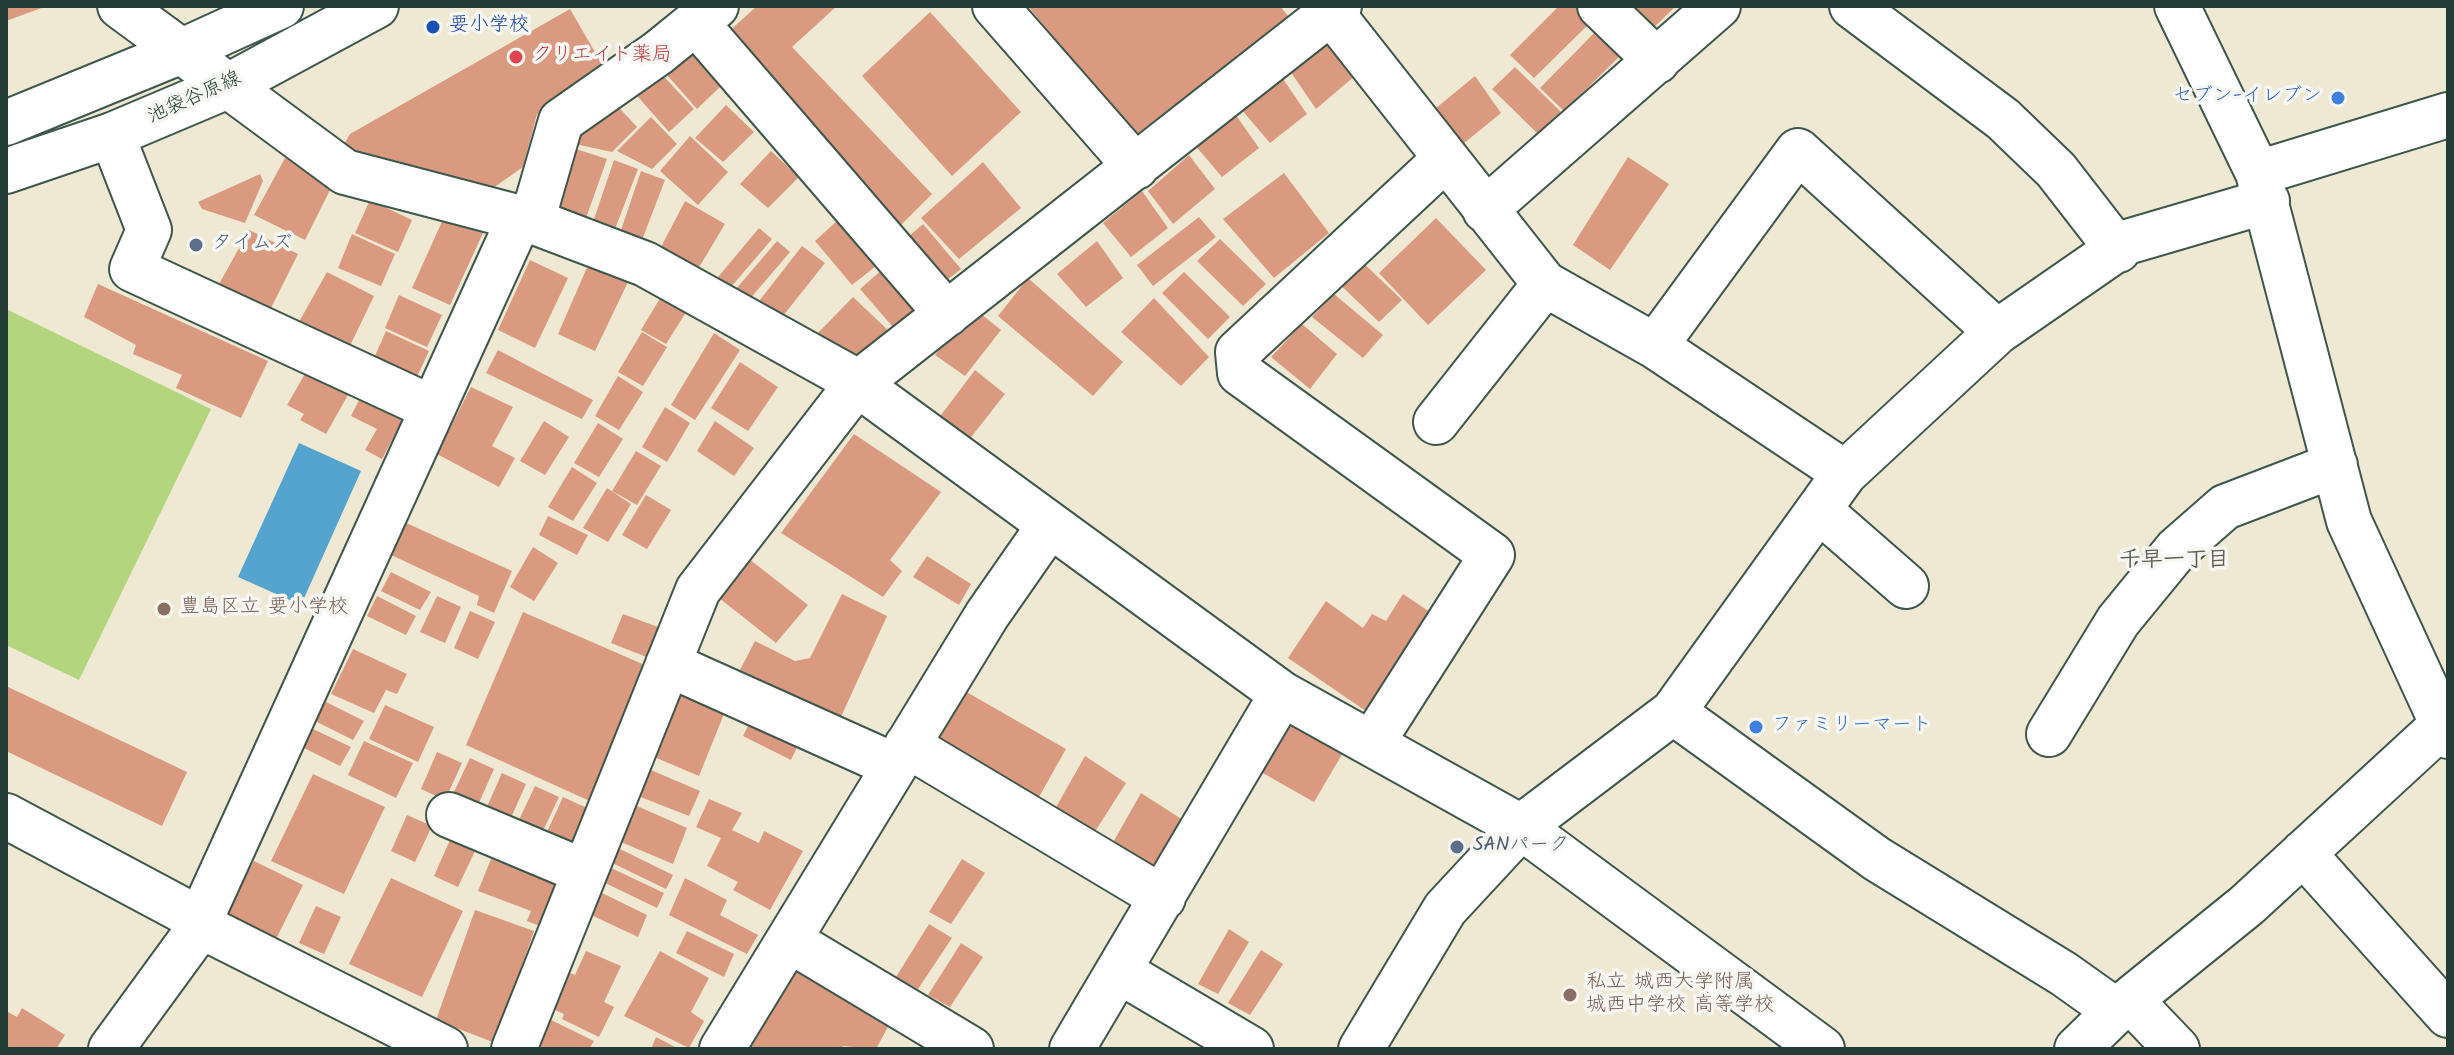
<!DOCTYPE html>
<meta charset="utf-8">
<style>
body{margin:0}
#map{position:relative;width:2454px;height:1055px;overflow:hidden;background:#efe9d4;font-family:Kalam,sans-serif}
canvas{display:block}
.frame{position:absolute;inset:0;border:8px solid #1f3d34;pointer-events:none}
</style>
<div id="map">
<canvas width="2454" height="1055"></canvas>
<div class="frame"></div>
</div>
<script>
const g = document.querySelector('canvas').getContext('2d');
g.lineJoin = 'round';
function fillPath(path, color) { g.fillStyle = color; g.fill(path, 'evenodd'); }
const toPath = rows => new Path2D(rows.map(r => 'M' + r).join(''));
function stroke(path, color, width, dash) { g.strokeStyle = color; g.lineWidth = width; g.lineCap = dash ? 'butt' : 'round'; g.setLineDash(dash || []); g.stroke(path); }
function drawText(font, color, halo, rows, align = 'center') {
  g.font = font + ' Kalam,"Klee One",sans-serif'; g.lineWidth = 7; g.setLineDash([]); g.textBaseline = 'middle'; g.strokeStyle = halo; g.fillStyle = color; for (const [text, x, y, turn = 0] of rows) {
    g.save(); g.translate(x, y); g.rotate((+turn || 0) * Math.PI / 180); g.textAlign = isNaN(turn) ? turn : align; if (halo) g.strokeText(text, 0, 0); g.fillText(text, 0, 0); g.restore();
  }
}
fillPath(toPath([
 [6,309,211,409,79,680,6,645]
]), '#b3d57d');
fillPath(toPath([
 [299,443,361,471,301,605,238,577]
]), '#55a4cf');
fillPath(toPath([
 [6,6,47,6,6,21],
 [757,6,837,6,792,47,932,194,898,228,727,33],
 [1028,6,1280,6,1289,17,1134,136],
 [1559,6,1581,6,1594,19,1534,78,1510,55],
 [1628,6,1676,6,1646,35],
 [570,9,603,66,567,95,537,114,523,167,486,193,348,151,343,146,350,134],
 [930,12,1021,112,952,176,862,76],
 [1600,27,1624,52,1564,111,1540,88],
 [1330,38,1356,75,1316,109,1290,71],
 [684,45,721,86,697,109,660,67],
 [1515,67,1561,112,1538,134,1492,89],
 [656,68,694,109,669,132,632,90],
 [1281,76,1307,114,1270,143,1241,109],
 [1475,76,1501,113,1463,144,1436,108],
 [611,99,637,127,612,152,575,144,567,136],
 [726,105,754,132,723,162,695,138],
 [1233,111,1259,148,1222,177,1193,143],
 [651,117,677,144,652,169,617,151],
 [690,136,728,172,698,205,660,171],
 [570,147,607,159,585,221,550,208],
 [771,151,799,177,768,208,740,184],
 [1189,155,1215,189,1173,224,1148,191],
 [1628,157,1669,184,1610,270,1573,245],
 [285,158,334,182,305,240,254,215],
 [614,160,638,169,615,229,593,222],
 [983,162,1021,208,959,259,921,218],
 [641,171,665,180,642,240,620,233],
 [1284,173,1329,233,1274,278,1223,219],
 [260,174,263,181,245,223,202,209,198,202],
 [1142,191,1168,228,1131,257,1103,223],
 [370,200,412,220,398,252,355,233],
 [685,201,725,224,698,269,660,249],
 [444,217,483,233,450,305,412,288],
 [1199,217,1216,237,1153,286,1137,265],
 [1436,218,1486,270,1428,325,1379,273],
 [838,220,876,266,852,285,815,241],
 [923,224,961,269,937,288,900,244],
 [759,228,772,239,731,287,718,277],
 [249,230,298,254,269,312,218,286],
 [352,234,395,254,381,286,338,268],
 [1220,239,1266,284,1243,306,1197,261],
 [777,241,790,252,749,300,736,289],
 [1097,241,1123,278,1086,307,1057,274],
 [802,246,825,263,779,321,756,305],
 [1355,255,1402,300,1379,322,1332,277],
 [530,260,568,278,535,348,498,330],
 [589,263,628,282,595,351,558,334],
 [884,268,922,314,898,333,860,289],
 [327,272,374,296,346,354,295,329],
 [1184,272,1230,317,1208,339,1162,293],
 [1028,278,1123,362,1093,396,998,316],
 [98,284,268,361,241,418,176,388,182,375,133,354,136,345,84,317],
 [665,290,690,306,666,344,641,330],
 [1334,294,1383,335,1363,358,1312,317],
 [399,295,442,315,427,347,385,328],
 [853,297,890,332,858,362,813,338],
 [1154,298,1209,357,1181,386,1121,332],
 [971,306,1001,330,965,376,935,355],
 [1302,324,1337,354,1310,389,1271,357],
 [386,331,429,351,414,383,371,365],
 [642,332,667,347,643,386,618,372],
 [714,333,740,350,695,420,671,405],
 [498,350,593,400,582,419,486,373],
 [740,362,778,387,748,431,711,408],
 [975,370,1005,394,968,441,938,419],
 [306,372,348,395,326,434,300,420,304,414,287,405],
 [618,376,643,392,619,430,595,416],
 [471,387,513,407,492,446,515,458,499,487,437,454],
 [361,396,403,419,382,459,365,450,377,429,351,416],
 [665,407,690,423,667,462,642,447],
 [544,421,569,437,545,475,520,461],
 [715,421,754,448,734,476,697,451],
 [598,423,623,439,599,477,574,463],
 [854,434,941,492,890,560,902,571,883,597,781,533],
 [636,451,661,466,637,505,612,491],
 [572,467,597,483,573,521,548,507],
 [607,488,631,504,608,542,583,528],
 [646,495,671,510,647,549,622,535],
 [548,516,588,535,577,555,539,535],
 [404,522,512,571,494,613,477,605,479,596,389,554],
 [533,547,558,563,534,601,510,587],
 [744,555,808,605,776,643,714,594],
 [927,556,971,584,959,605,913,577],
 [391,572,431,592,420,610,381,591],
 [842,594,887,616,840,719,740,670,755,641,795,661,810,658],
 [1403,594,1433,614,1366,711,1288,658,1326,601,1363,628,1372,614,1386,621],
 [377,596,416,616,406,635,367,616],
 [437,596,461,607,445,643,420,632],
 [470,611,495,622,478,659,454,648],
 [523,612,647,666,592,802,466,745],
 [623,614,666,630,654,660,611,643],
 [353,649,407,674,397,694,386,690,374,713,331,694],
 [6,686,187,772,162,826,6,751],
 [673,687,726,709,699,776,647,754],
 [963,690,1066,749,1039,797,936,736],
 [324,701,364,721,353,740,315,721],
 [385,705,434,727,418,762,369,739],
 [754,714,802,737,791,760,743,736],
 [1292,720,1344,751,1314,802,1261,772],
 [311,728,351,747,340,766,302,747],
 [364,741,413,763,396,798,348,775],
 [437,752,462,763,445,800,421,789],
 [1085,756,1126,783,1094,833,1055,809],
 [470,758,494,769,478,805,453,794],
 [651,770,700,791,689,816,638,796],
 [502,773,526,784,510,820,486,809],
 [313,774,385,807,344,894,271,861],
 [535,786,559,797,542,833,518,822],
 [1141,793,1183,820,1153,871,1111,846],
 [563,797,587,808,571,845,546,834],
 [709,799,742,813,732,830,759,843,764,831,803,851,770,910,733,890,738,882,707,866,721,838,696,827],
 [637,806,687,828,673,864,621,842],
 [407,815,432,826,415,862,391,851],
 [450,840,475,851,458,887,434,876],
 [616,847,673,875,666,889,608,861],
 [491,859,562,886,545,928,527,921,531,911,478,891],
 [962,859,985,873,951,924,929,912],
 [254,861,303,885,274,943,223,917],
 [607,866,664,893,657,908,599,880],
 [391,878,463,911,422,997,349,964],
 [685,878,727,900,720,915,758,935,747,954,669,915],
 [600,892,647,915,638,937,589,914],
 [316,906,341,917,324,954,299,943],
 [475,910,534,931,495,1043,436,1020],
 [929,924,952,938,918,989,896,977],
 [1229,929,1249,942,1218,994,1198,984],
 [687,931,734,954,724,977,676,953],
 [961,943,983,957,950,1007,928,995],
 [1261,950,1283,964,1250,1015,1228,1003],
 [586,951,621,966,604,1002,614,1007,599,1037,562,1019,564,1014,546,1006,563,970,575,975],
 [660,951,709,978,691,1012,704,1021,689,1048,624,1016],
 [793,959,869,1006,866,1013,889,1025,876,1049,843,1046,841,1049,738,1049],
 [22,1008,65,1035,56,1049,6,1049,6,1011,17,1017],
 [547,1018,594,1041,589,1049,532,1049],
 [656,1037,679,1049,651,1049]
]), '#da9a80');
const minor = toPath([
 [120,6,345,172,532,221,645,264,845,375,1282,694,1521,827,1822,1049],
 [995,6,1136,167],
 [1326,6,1545,284,1655,346,1845,473],
 [1600,6,1657,61],
 [1852,6,2003,119,2056,170,2118,250],
 [2177,6,2258,173,2349,521,2448,736],
 [697,24,947,314],
 [112,135,149,230,132,269,432,408],
 [2258,173,2448,115],
 [1485,210,1718,6],
 [532,221,561,121,658,53,716,6],
 [1655,346,1798,151,1997,332],
 [1436,422,1545,284],
 [1819,510,1906,586],
 [668,664,895,766],
 [1673,712,1877,859,2064,974,2116,1011],
 [2049,734,2118,621,2177,549,2225,507,2335,465],
 [1372,743,1492,555,1240,373,1238,352,1444,160],
 [907,745,1163,898],
 [449,815,585,872],
 [6,816,199,919,213,932,445,1049],
 [2303,853,2448,1015],
 [789,940,971,1049],
 [1119,971,1251,1049],
 [2130,1000,2177,1049],
 [111,1049,192,938,520,217],
 [514,1049,698,590,857,384,1339,6],
 [722,1049,987,615,1049,526],
 [1072,1049,1282,694],
 [1361,1049,1445,909,1521,827,1673,712,1845,473,1997,332,2127,242,2267,201],
 [2077,1049,2116,1011,2247,905,2448,720]
]);
const major = toPath([
 [6,123,182,51,281,6],
 [6,171,112,135,228,86,376,6]
]);
stroke(minor, '#3e574c', 48);
stroke(major, '#3e574c', 48);
stroke(minor, '#fff', 44);
stroke(major, '#fff', 44);
for (const [x, y, r, color] of [
 [433,27,8,"#1a4fb4"],
 [516,57,8,"#e0444e"],
 [2338,98,8,"#3f7fe0"],
 [196,245,8,"#5c6f8a"],
 [164,609,8,"#8d6e63"],
 [1756,727,8,"#3f7fe0"],
 [1457,847,8,"#5c6f8a"],
 [1570,995,8,"#8d6e63"]
]) { const dot = new Path2D(); dot.arc(x, y, r, 0, 2 * Math.PI); g.fillStyle = color; g.fill(dot); stroke(dot, '#f6f6f2', 3); }
drawText('20px', '#164399', '#f6f6f2', [
 ["要小学校",449,27]
], 'left');
drawText('20px', '#be3a42', '#f6f6f2', [
 ["クリエイト薬局",532,57]
], 'left');
drawText('20px', '#366cbe', '#f6f6f2', [
 ["セブン-イレブン",2322,98],
 ["ファミリーマート",1772,727,"left"]
], 'right');
drawText('20px', '#1f3d34', '#f6f6f2', [
 ["池袋谷原線",195,99,-24]
]);
drawText('20px', '#4e5e75', '#f6f6f2', [
 ["タイムズ",212,245],
 ["SANパーク",1473,847]
], 'left');
drawText('20px', '#785e54', '#f6f6f2', [
 ["豊島区立 要小学校",180,609],
 ["私立 城西大学附属",1586,984],
 ["城西中学校 高等学校",1586,1007]
], 'left');
drawText('bold 22px', '#605e4f', '#f6f6f2', [
 ["千早一丁目",2174,562]
]);
</script>
